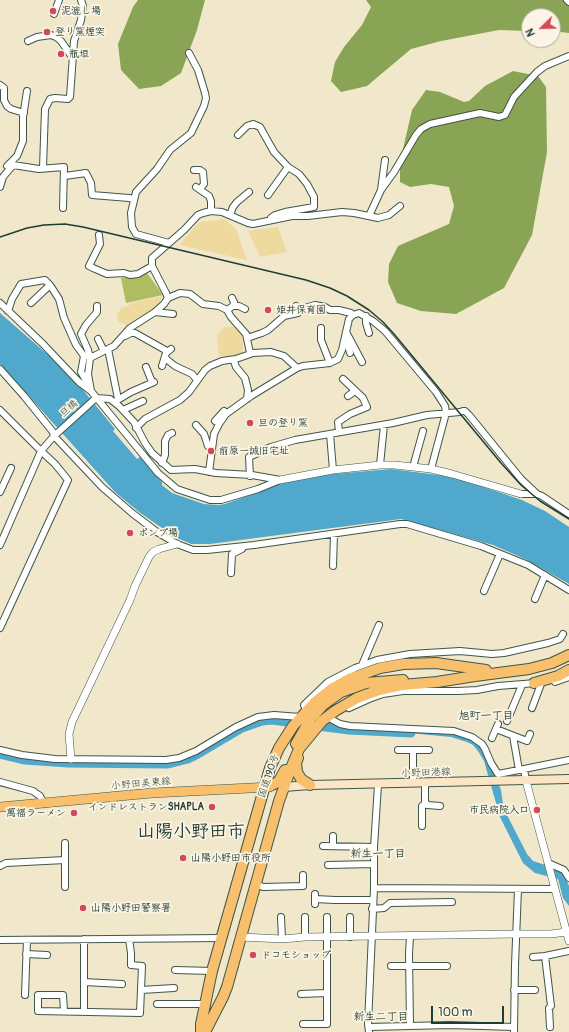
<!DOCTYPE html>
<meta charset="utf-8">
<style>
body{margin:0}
#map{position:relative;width:569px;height:1032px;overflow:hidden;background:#f1e7ca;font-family:Pangolin,sans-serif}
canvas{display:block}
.north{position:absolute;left:521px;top:8px;width:40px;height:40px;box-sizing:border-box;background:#fcf5e5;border:1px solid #a4ab9e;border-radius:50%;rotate:247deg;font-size:11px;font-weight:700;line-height:16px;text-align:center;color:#1f3d34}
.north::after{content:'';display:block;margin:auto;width:14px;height:18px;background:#d1495b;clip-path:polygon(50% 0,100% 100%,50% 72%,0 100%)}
.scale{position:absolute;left:431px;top:1006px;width:73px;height:18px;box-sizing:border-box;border:2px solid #1f3d34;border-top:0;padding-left:5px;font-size:12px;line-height:14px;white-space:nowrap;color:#1f3d34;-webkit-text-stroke:3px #fcf5e5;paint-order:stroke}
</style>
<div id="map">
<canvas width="569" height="1032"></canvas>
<div class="north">N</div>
<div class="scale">100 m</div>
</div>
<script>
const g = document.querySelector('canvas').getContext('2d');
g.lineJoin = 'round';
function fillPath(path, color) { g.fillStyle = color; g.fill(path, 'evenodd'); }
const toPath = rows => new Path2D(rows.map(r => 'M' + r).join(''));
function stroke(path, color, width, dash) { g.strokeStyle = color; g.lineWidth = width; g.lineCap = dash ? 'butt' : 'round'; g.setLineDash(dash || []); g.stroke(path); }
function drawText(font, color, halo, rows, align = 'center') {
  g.font = font + ' Pangolin,"Klee One",sans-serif'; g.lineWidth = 3.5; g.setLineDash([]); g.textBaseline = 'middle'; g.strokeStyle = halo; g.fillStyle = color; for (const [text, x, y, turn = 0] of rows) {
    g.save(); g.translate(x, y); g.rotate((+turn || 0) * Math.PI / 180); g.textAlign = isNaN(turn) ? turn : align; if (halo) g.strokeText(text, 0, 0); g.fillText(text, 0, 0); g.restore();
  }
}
fillPath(toPath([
 [147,273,163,295,126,303,121,278,138,278]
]), '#adbd60');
fillPath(toPath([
 [138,0,205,0,197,30,181,73,161,86,139,89,121,70,118,44,133,7],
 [366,0,569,0,569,33,553,31,553,16,529,16,529,31,499,30,441,41,411,49,367,86,341,92,331,81,335,62,344,47,362,25,371,7],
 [513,71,538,76,546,87,547,152,532,235,504,288,456,314,421,311,397,303,388,282,389,264,398,246,449,224,454,206,449,187,431,184,410,187,400,182,400,162,412,110,426,90,440,92,464,102,469,101,485,86]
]), '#8aa456');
fillPath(toPath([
 [225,219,236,229,247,260,179,245,199,222],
 [278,227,287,252,260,257,248,231],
 [163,296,156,309,142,319,126,325,118,321,117,314,122,307,128,306,131,303],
 [224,327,235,327,242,335,243,353,229,357,219,356,217,335]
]), '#eeda9e');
fillPath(toPath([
 [0,313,70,374,115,429,113,431,137,459,140,457,162,482,162,485,172,493,204,504,219,505,225,504,259,492,279,483,322,475,391,469,454,477,522,500,545,511,569,527,569,584,525,559,493,545,401,519,210,544,191,544,175,537,139,512,115,492,0,364],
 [398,732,452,733,478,742,482,747,494,772,501,790,503,804,508,817,527,854,533,861,558,869,564,874,569,886,569,906,563,898,558,879,535,873,523,863,500,817,484,761,478,751,473,745,467,742,451,737]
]), '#50a8cd');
stroke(toPath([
 [0,754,25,760,68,763,168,764,188,759,198,754,242,728,262,721,272,720,349,730,411,733]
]), '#50a8cd', 9);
const minor = toPath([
 [567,0,569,2],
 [54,14,59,0],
 [28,41,37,37,51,35,56,37,61,41,72,57],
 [0,85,4,88,4,100,7,106,11,109,24,113],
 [238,135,247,126,253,124,260,127,274,152,288,167,299,174,307,184,314,197,314,207,285,212,275,215,271,218],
 [7,166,17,156,23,141,23,117,27,91],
 [43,168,45,109,50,99,55,98,68,99,70,97,74,41,81,20,83,6,81,0],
 [194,170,200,170,203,172,204,184,200,189],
 [65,176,86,173,91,183,92,195,129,198,133,199],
 [0,187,3,177,13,165,39,169,64,167,63,208],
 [196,187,209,196,211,201,211,211],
 [381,190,385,160],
 [268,195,288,167],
 [230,215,233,207,237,202,249,192],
 [369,216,381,190,394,172,416,135,421,129,430,124,480,113,499,117,505,115,514,97,537,72,545,66,569,56],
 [99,235,100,244,89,266,93,268,107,274,124,273,130,275,138,274,152,266],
 [169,243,136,234,132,227,131,213,136,192,157,169,170,150,191,133,204,106,206,98,205,93,198,70,189,53],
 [168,298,166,293,152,266,152,258,184,230,198,215,203,213,211,211,222,212,248,223,253,224,292,216,308,216,342,212,354,213,378,218,389,215,400,206],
 [232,298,234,302,233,306],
 [0,303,43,344,79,382,91,391,158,473,177,489,210,500,221,500,258,489,280,480],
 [31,303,50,285],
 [227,310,233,306,239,306,245,309],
 [8,311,12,299,21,284,45,280,50,285,59,299,64,318,76,345,84,356,90,355],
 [155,312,173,314],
 [284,316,298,313,301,309,315,305,325,307,330,310,339,310,351,313,353,315],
 [366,316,366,323,369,333],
 [321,328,321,340,330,363],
 [346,332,362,362],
 [125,336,131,333,135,333,167,351],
 [247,338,262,333,268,330,296,306],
 [98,339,104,351],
 [345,342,348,346,350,353],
 [108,349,118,399],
 [84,356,81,372,88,384],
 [90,358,114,346,130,328,155,312,164,304,168,298,180,293,190,294,203,304,219,306,227,310,231,317,246,334,250,353],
 [165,358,175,366,192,374,197,380],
 [236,359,234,361,236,367,245,378,248,390,247,399],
 [162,366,166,353,171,349],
 [146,367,152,382],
 [0,369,24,396,53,432,54,436,102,487,132,513,157,532,177,544,193,550,207,550,254,545,400,524,407,524,481,546,528,565,569,590],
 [91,391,88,374,90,358,88,350,81,334,86,325,97,312,97,306],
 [348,396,355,391],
 [116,401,131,392,154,382],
 [0,410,41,451,55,464,68,480,0,628],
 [123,410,143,401],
 [463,411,465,411,469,415,521,479,537,494],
 [215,421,224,411],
 [196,425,204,434,208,446,212,450],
 [136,428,145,419,180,400,189,392,205,370,210,366,222,361,236,359,253,353,271,352,284,356,297,368],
 [339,432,338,422,350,414,367,407,363,398,343,379],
 [330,434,333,470],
 [162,463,165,455,165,441,168,435,172,433],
 [380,465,384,425],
 [413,467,423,431],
 [209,472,214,434,219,424,226,414,251,396,297,368,303,366,330,363,338,359,342,350,349,319,353,315,359,313,373,321,385,331,436,392,445,406,446,413,431,469],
 [250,476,249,457,271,447,295,440,393,423,427,415,460,412],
 [0,492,11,468],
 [521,494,537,494,542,496,569,514],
 [0,545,41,451,54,436,96,398,110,399,119,406,134,422,145,443,152,453,171,470,195,469,216,473,252,475,280,480],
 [333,566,334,534],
 [231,573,232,554,242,549],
 [484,591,500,554],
 [535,599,545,575],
 [362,665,379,625],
 [555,682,569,677],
 [349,708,369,699,383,694,403,691,458,691,477,690,498,686,536,683],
 [532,708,541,684],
 [306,710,304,705,328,682,355,668,377,660,410,654,460,651,492,654,504,653,548,643,560,639,563,634],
 [331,719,340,724,350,726,454,731,472,737,482,744,485,749,491,763,498,774,524,769],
 [507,721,522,685],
 [496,729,527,741,530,734],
 [513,736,519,770],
 [492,738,498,724],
 [0,750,22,755,55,759,166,760,179,758,196,751,236,727,258,717,274,715,300,717],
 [398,750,429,750],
 [413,750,413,783],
 [526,781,524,769,569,760],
 [0,782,33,791,40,796,44,804],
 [425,783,425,802,427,805,440,806],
 [422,826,422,806,426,803],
 [333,836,333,846],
 [65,843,65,887],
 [323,846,374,847],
 [548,863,564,870,569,878],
 [328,865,374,864],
 [0,866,6,863,65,860],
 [256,884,263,887,303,886,303,875],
 [374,888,554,889],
 [315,894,315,904],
 [315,899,335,900,373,900],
 [372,909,384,908,390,903,452,902],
 [281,917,282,939],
 [305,917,305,937],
 [350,917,350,937],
 [0,940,222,938],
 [26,954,47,955],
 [545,956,551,1006,549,1008,550,1027],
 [533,957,545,956,569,951],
 [391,966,447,966],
 [175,970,212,971],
 [84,982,122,984],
 [141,990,174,988],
 [514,990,535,990],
 [301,994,326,993],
 [25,995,27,940],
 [157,1004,205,1004],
 [64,1011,63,995,38,995,38,1011,140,1013,142,966,131,965,131,953,129,939],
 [84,1011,84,939],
 [303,1024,327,1024,327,917],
 [410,1026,409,954,410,936],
 [369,1027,450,1025,514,1027],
 [369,1032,368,1024,374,888,374,847,378,785],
 [514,1032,515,965,518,889]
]);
const tertiary = toPath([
 [280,480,333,470,380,465,395,465,431,469,452,474,521,494],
 [71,759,69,734,72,722,130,600,135,586,149,557,153,552,159,549,177,544],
 [526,781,569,941],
 [241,937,282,939,305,937,516,934,551,934,566,932]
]);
const secondary = toPath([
 [284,787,310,785,569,779]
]);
const primary = toPath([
 [0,807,152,793,270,787]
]);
const trunk = toPath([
 [534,683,558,676,569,670],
 [296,744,311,718,323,705,341,692,366,683,403,680],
 [298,758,296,763,297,772,301,779,310,785],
 [265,787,274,784,279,781,285,770],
 [201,1032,201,1024,212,971,270,768,279,748,293,726,314,703,333,688,349,679,380,668,403,664,436,663,486,670],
 [205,1032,223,997,227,987,279,801,291,768,299,749,322,721,335,711,357,698,379,690,402,685,437,682,475,676,529,669,552,663,569,655]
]);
stroke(minor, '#3e564a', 8);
stroke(tertiary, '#3e564a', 8);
stroke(secondary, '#3e564a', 10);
stroke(primary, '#3e564a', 10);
stroke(trunk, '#3e564a', 12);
stroke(minor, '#fff', 6);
stroke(tertiary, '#fff', 7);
stroke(secondary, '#fce5c4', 8);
stroke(primary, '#f8bf6c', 9);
stroke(trunk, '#f8bf6c', 10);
stroke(toPath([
 [0,237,27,228,44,225,65,224,83,227,306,280,330,288,347,296,369,310,383,322,394,334,501,463,521,485,540,501,569,519]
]), '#1f3d34', 1.5);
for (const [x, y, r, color] of [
 [53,11,4,"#d1495b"],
 [47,32,4,"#d1495b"],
 [61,54,4,"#d1495b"],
 [268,310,4,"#d1495b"],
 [250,423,4,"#d1495b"],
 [211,451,4,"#d1495b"],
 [130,533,4,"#d1495b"],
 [212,807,4,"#d1495b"],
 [537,810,4,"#d1495b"],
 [74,813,4,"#d1495b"],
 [183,858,4,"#d1495b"],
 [83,908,4,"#d1495b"],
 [253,955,4,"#d1495b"]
]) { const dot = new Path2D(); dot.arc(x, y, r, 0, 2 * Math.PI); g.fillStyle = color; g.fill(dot); stroke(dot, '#fcf5e5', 1.5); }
drawText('bold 10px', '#1f3d34', '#fcf5e5', [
 ["泥漉し場",61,11],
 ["登り窯煙突",55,32],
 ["瓶垣",69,54],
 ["姫井保育園",276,310],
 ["旦の登り窯",258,423],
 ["前原一誠旧宅址",219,451],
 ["ポンプ場",138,533],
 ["インドレストランSHAPLA",204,807,"right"],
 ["市民病院入口",529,810,"right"],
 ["萬福ラーメン",66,813,"right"],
 ["山陽小野田市役所",191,858],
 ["山陽小野田警察署",91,908],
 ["ドコモショップ",261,955]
], 'left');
drawText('10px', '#1f3d34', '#fcf5e5', [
 ["旦橋",69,409,-42],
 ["小野田港線",426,773,-2],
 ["国道190号",269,776,-71],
 ["小野田美東線",141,784,-5]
]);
drawText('bold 11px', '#1f3d34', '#fcf5e5', [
 ["旭町一丁目",486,716],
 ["新生一丁目",378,854],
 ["新生二丁目",381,1017]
]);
drawText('bold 18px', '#1f3d34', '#fcf5e5', [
 ["山陽小野田市",191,832]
]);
</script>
